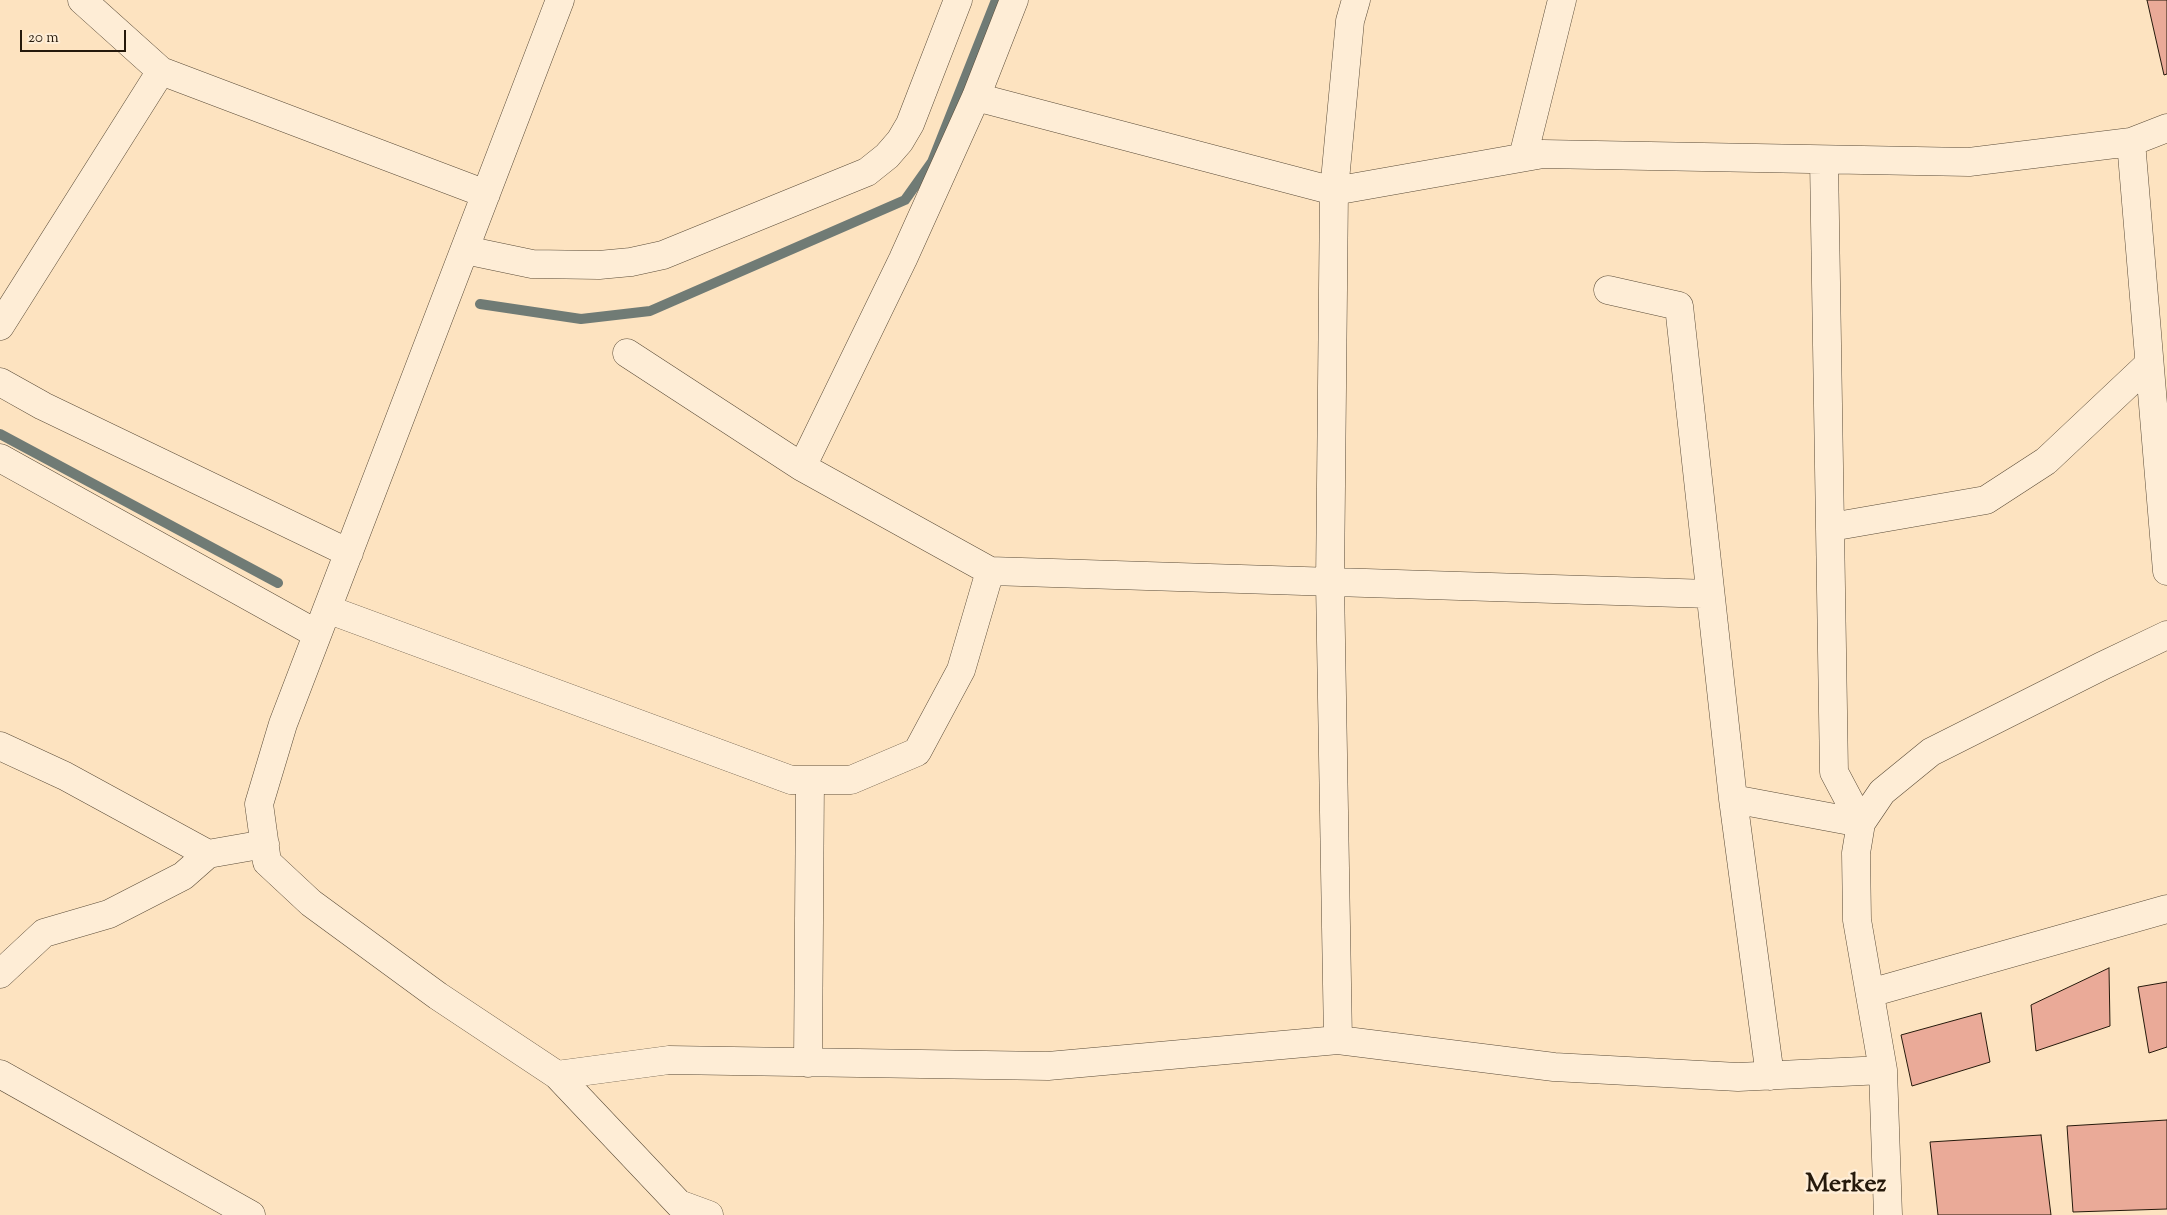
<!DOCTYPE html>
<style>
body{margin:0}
#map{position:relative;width:2167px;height:1215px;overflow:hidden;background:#fde3c0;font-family:"Sorts Mill Goudy",serif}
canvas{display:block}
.scale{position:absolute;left:20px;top:30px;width:106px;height:22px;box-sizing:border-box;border:2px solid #25190b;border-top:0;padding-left:6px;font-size:15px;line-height:18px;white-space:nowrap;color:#25190b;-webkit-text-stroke:4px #feedd6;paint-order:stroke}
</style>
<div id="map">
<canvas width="2167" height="1215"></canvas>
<div class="scale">20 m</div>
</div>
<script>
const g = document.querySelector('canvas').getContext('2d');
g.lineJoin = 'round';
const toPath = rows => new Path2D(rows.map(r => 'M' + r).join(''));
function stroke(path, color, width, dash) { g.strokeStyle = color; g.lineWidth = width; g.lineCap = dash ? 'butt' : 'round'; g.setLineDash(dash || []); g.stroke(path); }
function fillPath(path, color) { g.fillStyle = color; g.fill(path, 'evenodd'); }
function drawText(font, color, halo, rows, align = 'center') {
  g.font = font + ' "Sorts Mill Goudy",serif'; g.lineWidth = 5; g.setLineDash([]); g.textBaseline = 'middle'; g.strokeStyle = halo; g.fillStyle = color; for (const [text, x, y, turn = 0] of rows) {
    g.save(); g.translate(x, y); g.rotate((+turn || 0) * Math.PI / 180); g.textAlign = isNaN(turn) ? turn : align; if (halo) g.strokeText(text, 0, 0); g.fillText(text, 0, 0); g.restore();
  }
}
stroke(toPath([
 [480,304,581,319,650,311,905,200,932,162,996,0],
 [0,434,278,583]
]), '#707b75', 10);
const building = toPath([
 [2147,0,2167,0,2167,74,2164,75,2147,0],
 [2109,968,2110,1026,2036,1051,2031,1005,2109,968],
 [2167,982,2167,1047,2149,1053,2138,987,2167,982],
 [1981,1013,1990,1062,1912,1086,1901,1035,1981,1013],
 [2167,1120,2167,1209,2073,1212,2067,1126,2167,1120],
 [2041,1135,2051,1215,1938,1215,1930,1142,2041,1135]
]);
fillPath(building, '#eaaa98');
stroke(building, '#25190b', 1);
const minor = toPath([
 [82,0,161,71,486,194],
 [560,0,283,724,259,804,267,862,311,903,438,996,557,1075,679,1204,709,1215],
 [976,97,1334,191,1543,154,1969,162,2131,142,2167,128],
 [2131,142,2167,571],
 [1523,157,1562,0],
 [465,250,532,264,599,265,631,262,663,255,867,172,887,156,900,141,910,124,958,0],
 [1608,290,1679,306,1733,799,1770,1076],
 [0,326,161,71],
 [627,353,802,467,990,571,1710,594],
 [0,382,43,406,349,553],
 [0,458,317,634],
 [802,467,903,259,976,97,1014,0],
 [1831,527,1986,500,2046,461,2149,364],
 [327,609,791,780,851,780,917,752,961,670,990,571],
 [0,746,65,776,208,854],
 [1733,799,1861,823,1834,772,1824,160],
 [0,974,44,933,109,914,183,876,208,854,265,844],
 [1870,993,2167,909],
 [1338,1040,1330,583,1334,191,1350,21,1356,0],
 [808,1063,810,780],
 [0,1074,251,1215],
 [557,1075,669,1060,1048,1066,1338,1040,1554,1067,1738,1077,1883,1070],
 [1888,1215,1883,1070,1857,920,1856,853,1861,823,1882,792,1931,752,2102,666,2167,635]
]);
stroke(minor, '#5b4c38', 29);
stroke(minor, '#feedd6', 28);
drawText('bold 26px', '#25190b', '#feedd6', [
 ["Merkez",1846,1187]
]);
</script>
